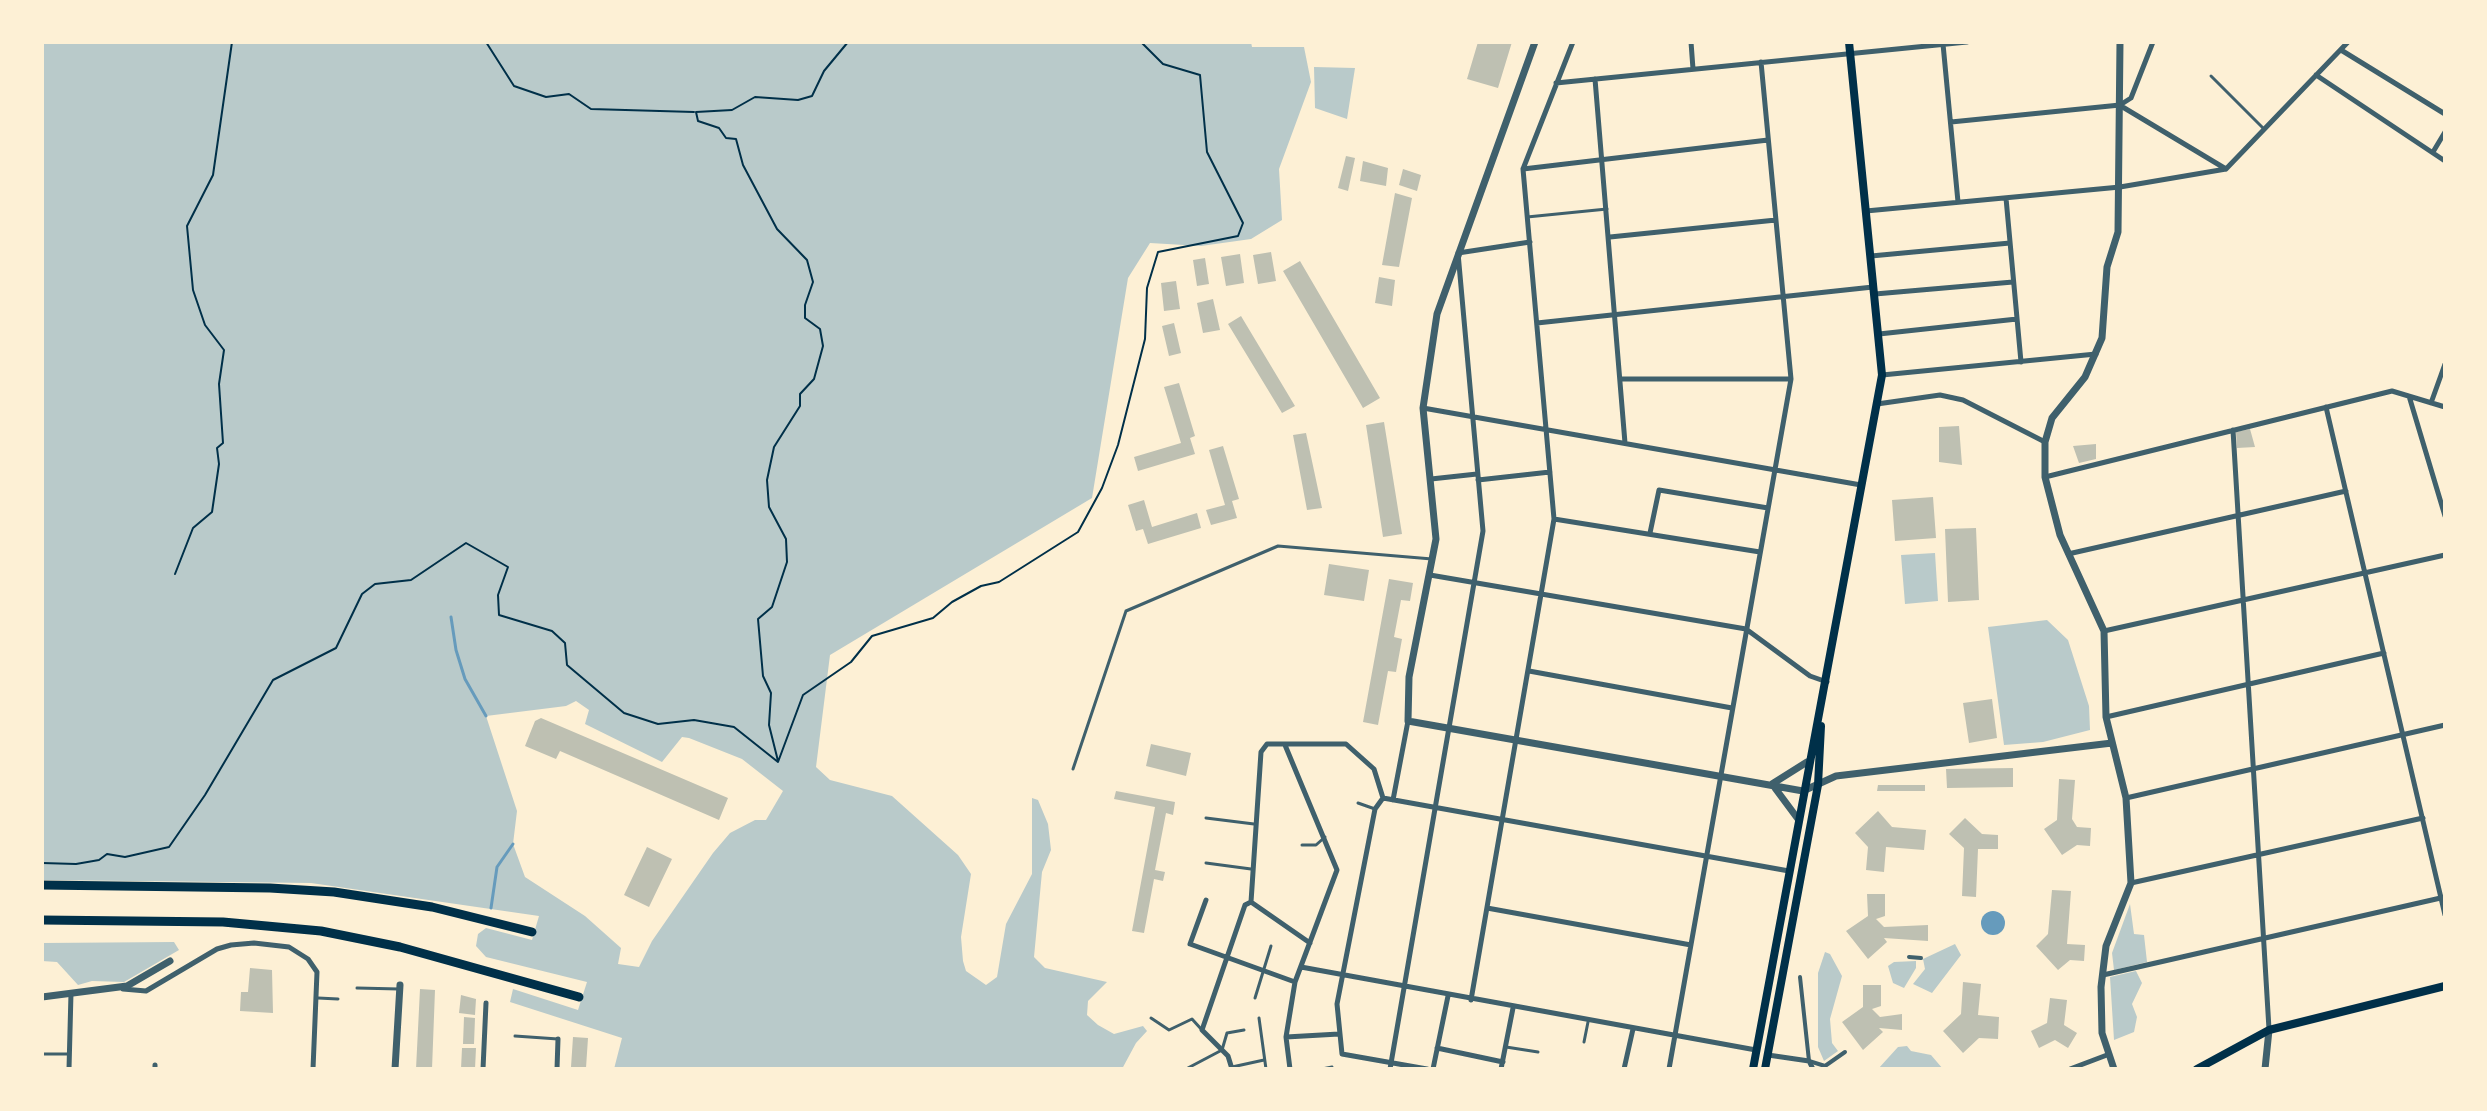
<!DOCTYPE html>
<style>
body{margin:0}
#map{position:relative;width:2487px;height:1111px;overflow:hidden;background:#fdf0d5;font-family:"Playfair Display",serif}
canvas{display:block}
.frame{position:absolute;inset:0;border:44px solid #fdf0d5;pointer-events:none}
</style>
<div id="map">
<canvas width="2487" height="1111"></canvas>
<div class="frame"></div>
</div>
<script>
const g = document.querySelector('canvas').getContext('2d');
g.lineJoin = 'round';
function fillPath(path, color) { g.fillStyle = color; g.fill(path, 'evenodd'); }
const toPath = rows => new Path2D(rows.map(r => 'M' + r).join(''));
function stroke(path, color, width, dash) { g.strokeStyle = color; g.lineWidth = width; g.lineCap = dash ? 'butt' : 'round'; g.setLineDash(dash || []); g.stroke(path); }
fillPath(toPath([
 [42,42,1251,42,1252,47,1304,47,1311,82,1279,169,1282,220,1251,239,1201,246,1150,243,1128,278,1092,498,830,655,816,767,830,780,892,796,958,855,971,874,961,937,963,961,966,971,986,985,997,977,1006,924,1032,874,1032,798,1038,800,1048,824,1051,850,1042,872,1034,957,1045,968,1107,982,1088,1001,1087,1015,1098,1025,1114,1034,1143,1026,1147,1031,1136,1043,1122,1069,614,1069,622,1038,510,1002,513,989,578,1010,587,982,486,957,476,946,478,934,486,928,532,940,539,916,311,883,42,880],
 [576,701,589,710,585,724,662,762,682,737,689,738,742,759,783,791,766,820,755,820,730,833,713,853,652,941,639,967,618,964,621,948,585,916,525,877,513,844,517,811,486,716,566,706],
 [1314,67,1355,68,1347,119,1315,108],
 [1935,553,1938,601,1905,604,1901,555],
 [2047,620,2068,640,2089,706,2090,730,2043,742,2004,745,1988,627],
 [2130,904,2134,934,2144,935,2147,962,2114,970,2112,953],
 [174,942,179,950,124,982,92,981,78,985,57,962,42,961,42,943],
 [1955,944,1961,955,1932,993,1913,984,1925,969,1923,959],
 [1825,952,1830,954,1842,976,1830,1019,1832,1043,1838,1051,1824,1061,1818,1047,1818,973],
 [1916,961,1916,968,1904,988,1893,983,1888,966,1894,962],
 [2136,971,2142,983,2132,1004,2137,1017,2134,1032,2114,1040,2110,977],
 [1907,1046,1911,1051,1931,1055,1943,1069,1878,1069,1898,1047]
]), '#b9caca');
fillPath(toPath([
 '1981 923a12 12 0 1 1 24 0a12 12 0 1 1-24 0Z'
]), '#669bbc');
stroke(toPath([
 [451,617,456,650,465,679,486,716],
 [491,908,497,867,513,844]
]), '#669bbc', 3);
fillPath(toPath([
 [1478,42,1512,42,1498,88,1467,79],
 [1346,156,1355,158,1348,191,1338,188],
 [1363,161,1388,168,1386,186,1360,181],
 [1403,169,1421,175,1417,191,1399,185],
 [1395,193,1412,198,1399,267,1382,265],
 [1271,252,1276,281,1258,284,1253,255],
 [1240,254,1244,283,1226,286,1221,257],
 [1205,258,1209,284,1197,286,1193,260],
 [1300,261,1380,398,1363,408,1283,271],
 [1379,277,1395,280,1392,306,1375,303],
 [1176,281,1180,309,1164,311,1161,283],
 [1213,299,1220,330,1203,333,1197,303],
 [1241,316,1295,406,1282,413,1228,324],
 [1174,323,1181,353,1169,356,1162,326],
 [1179,383,1195,436,1190,438,1195,454,1138,471,1134,457,1181,443,1164,387],
 [1384,422,1402,534,1383,537,1366,425],
 [1959,426,1962,465,1939,462,1939,427],
 [2250,429,2255,447,2237,448,2236,432],
 [1306,433,1322,508,1307,510,1293,435],
 [2096,444,2096,459,2079,463,2073,446],
 [1223,446,1239,499,1232,501,1237,518,1211,525,1206,510,1225,505,1209,450],
 [1933,497,1936,538,1895,541,1892,500],
 [1144,500,1152,527,1197,513,1201,528,1148,544,1143,529,1136,531,1128,505],
 [1976,528,1979,600,1948,602,1945,529],
 [1329,564,1369,570,1364,601,1324,595],
 [1389,579,1413,583,1410,601,1401,600,1394,637,1402,639,1396,672,1388,671,1378,725,1363,722],
 [1992,699,1997,738,1969,743,1963,703],
 [541,718,728,798,719,820,560,751,556,759,525,746,535,721],
 [1151,744,1191,753,1186,776,1146,766],
 [2013,768,2013,787,1947,788,1946,769],
 [2059,779,2075,780,2072,819,2077,827,2091,828,2090,846,2077,845,2062,855,2044,829,2057,820],
 [1878,785,1925,785,1925,791,1877,791],
 [1116,791,1175,802,1173,815,1166,813,1155,870,1165,872,1163,881,1154,879,1144,933,1132,931,1155,807,1114,799],
 [1878,811,1892,827,1926,830,1924,850,1886,847,1884,872,1866,870,1868,847,1855,833],
 [1965,818,1982,834,1998,835,1998,849,1978,849,1976,897,1962,896,1964,848,1949,834],
 [647,847,672,859,649,907,624,895],
 [2052,890,2071,891,2067,944,2085,945,2084,961,2070,960,2058,970,2036,946,2048,934],
 [1867,894,1885,894,1885,916,1876,919,1884,927,1928,925,1928,941,1884,938,1887,942,1868,959,1846,931,1868,916],
 [250,968,272,970,273,1013,240,1011,241,992,248,992],
 [1963,982,1981,984,1978,1015,1999,1017,1998,1039,1979,1038,1963,1053,1943,1031,1961,1014],
 [1863,985,1881,985,1881,1006,1872,1009,1880,1017,1902,1014,1902,1030,1879,1028,1883,1032,1863,1050,1842,1022,1863,1007],
 [420,989,435,990,432,1069,416,1069],
 [461,995,476,999,475,1015,459,1013],
 [2050,998,2067,1000,2064,1025,2077,1033,2068,1048,2055,1040,2039,1048,2031,1031,2047,1023],
 [464,1017,475,1018,474,1044,463,1044],
 [573,1037,588,1038,586,1068,571,1067],
 [462,1048,476,1048,475,1069,461,1069]
]), '#bec0b2');
stroke(toPath([
 [486,42,514,86,546,97,569,94,591,109,694,112],
 [175,574,193,528,212,512,219,464,217,448,223,443,219,384,224,350,205,325,193,290,187,226,213,175,232,42],
 [778,761,769,725,771,693,763,676,758,619,772,607,787,562,786,539,769,507,767,480,774,447,800,406,800,394,814,379,823,346,820,329,805,318,805,305,813,282,807,260,777,229,743,165,736,139,726,138,719,128,698,121,696,112,732,110,755,97,798,100,812,96,824,71,848,42],
 [42,863,76,864,99,860,107,854,125,857,169,847,205,795,273,680,336,648,362,594,375,584,411,580,466,543,508,567,498,595,499,615,552,631,565,643,567,665,624,713,658,724,694,720,734,727,778,762,803,695,851,662,872,636,933,618,952,602,981,586,999,582,1078,532,1102,488,1118,445,1145,339,1147,288,1158,252,1238,236,1243,223,1207,152,1200,75,1163,64,1141,42]
]), '#003049', 2);
stroke(toPath([
 [2211,76,2263,128],
 [1527,217,1607,209],
 [1073,769,1126,611,1278,546,1432,559],
 [1358,803,1375,809],
 [1206,818,1254,824],
 [1302,845,1316,845,1325,837],
 [1206,863,1251,869],
 [357,988,399,989],
 [318,998,338,999],
 [1255,998,1271,946],
 [1151,1018,1169,1030,1192,1019,1202,1030],
 [1259,1018,1266,1069],
 [515,1036,558,1039],
 [1584,1042,1588,1022],
 [1506,1047,1538,1052],
 [42,1054,69,1054],
 [1232,1067,1264,1060],
 [1186,1069,1222,1050,1227,1033,1244,1030],
 [1322,1069,1332,1067]
]), '#3f606c', 3);
stroke(toPath([
 [1909,957,1921,958],
 [1800,977,1809,1061,1825,1066,1845,1052]
]), '#3f606c', 4);
stroke(toPath([
 [1691,42,1693,69],
 [1943,44,1958,202],
 [2341,50,2445,114],
 [2316,75,2445,161],
 [1595,79,1625,443],
 [1556,83,1967,42],
 [2121,106,2226,169],
 [1951,122,2120,105,2131,98,2153,42],
 [2433,152,2445,132],
 [1523,169,1768,140],
 [2226,169,2348,42],
 [2006,198,2021,362],
 [1866,211,2120,187,2226,169],
 [1610,237,1776,220],
 [1871,256,2010,243],
 [1875,294,2013,282],
 [1537,323,1873,287],
 [1879,334,2017,319],
 [1882,375,2096,354],
 [1620,379,1791,379],
 [2409,396,2445,516],
 [2431,403,2445,364],
 [1877,404,1940,395,1963,400,2045,442],
 [2326,407,2445,915],
 [1423,408,1861,485],
 [2233,430,2269,1029],
 [2045,477,2392,391,2445,407],
 [1431,479,1477,474],
 [1478,480,1550,472],
 [1554,519,1760,552],
 [1650,533,1659,490,1768,508],
 [2068,554,2346,491],
 [1430,575,1746,629,1810,676,1827,682],
 [2104,631,2445,555],
 [1529,671,1732,708],
 [2106,717,2384,653],
 [1285,745,1337,870,1295,982,1286,1037,1290,1069],
 [1383,798,1789,871],
 [2126,798,2445,725],
 [1393,800,1408,721],
 [2131,883,2423,818],
 [1206,900,1190,944,1295,982],
 [1487,908,1691,945],
 [1310,943,1251,902,1261,752,1267,744,1346,744,1374,769,1383,798,1375,809,1337,1004,1342,1054,1427,1069],
 [1301,967,1756,1050],
 [2103,975,2445,897],
 [123,989,146,991,217,949,231,945,254,943,289,947,308,959,317,972,313,1069],
 [1471,1000,1554,519,1523,169,1573,42],
 [1286,1037,1339,1034],
 [1437,1048,1503,1062],
 [1768,1055,1809,1061,1813,1069],
 [69,1069,71,993],
 [155,1069,155,1065],
 [483,1069,486,1003],
 [557,1069,558,1039],
 [1232,1069,1228,1056,1202,1030,1245,905,1251,902],
 [1390,1069,1483,531,1458,253,1530,242],
 [1433,1069,1448,996],
 [1501,1069,1513,1008],
 [1624,1069,1633,1029],
 [1669,1069,1791,379,1761,62],
 [2070,1069,2107,1055]
]), '#3f606c', 5);
stroke(toPath([
 [1535,42,1437,314,1423,408,1436,539,1409,677,1408,721,1803,791,1836,776,2112,743],
 [1798,819,1772,784,1807,762],
 [42,997,127,986,170,961],
 [395,1069,400,985],
 [2114,1069,2102,1033,2101,987,2106,946,2131,883,2126,798,2106,717,2104,631,2060,535,2045,477,2045,442,2052,418,2085,377,2102,338,2107,267,2118,232,2120,42],
 [2265,1069,2269,1030]
]), '#3f606c', 7);
stroke(toPath([
 [1753,1069,1882,375,1849,42],
 [1765,1069,1818,785,1821,726],
 [2197,1069,2269,1030,2445,986]
]), '#003049', 8);
stroke(toPath([
 [42,885,270,888,334,892,432,907,532,932],
 [42,920,223,922,321,931,400,947,579,997]
]), '#003049', 9);
</script>
